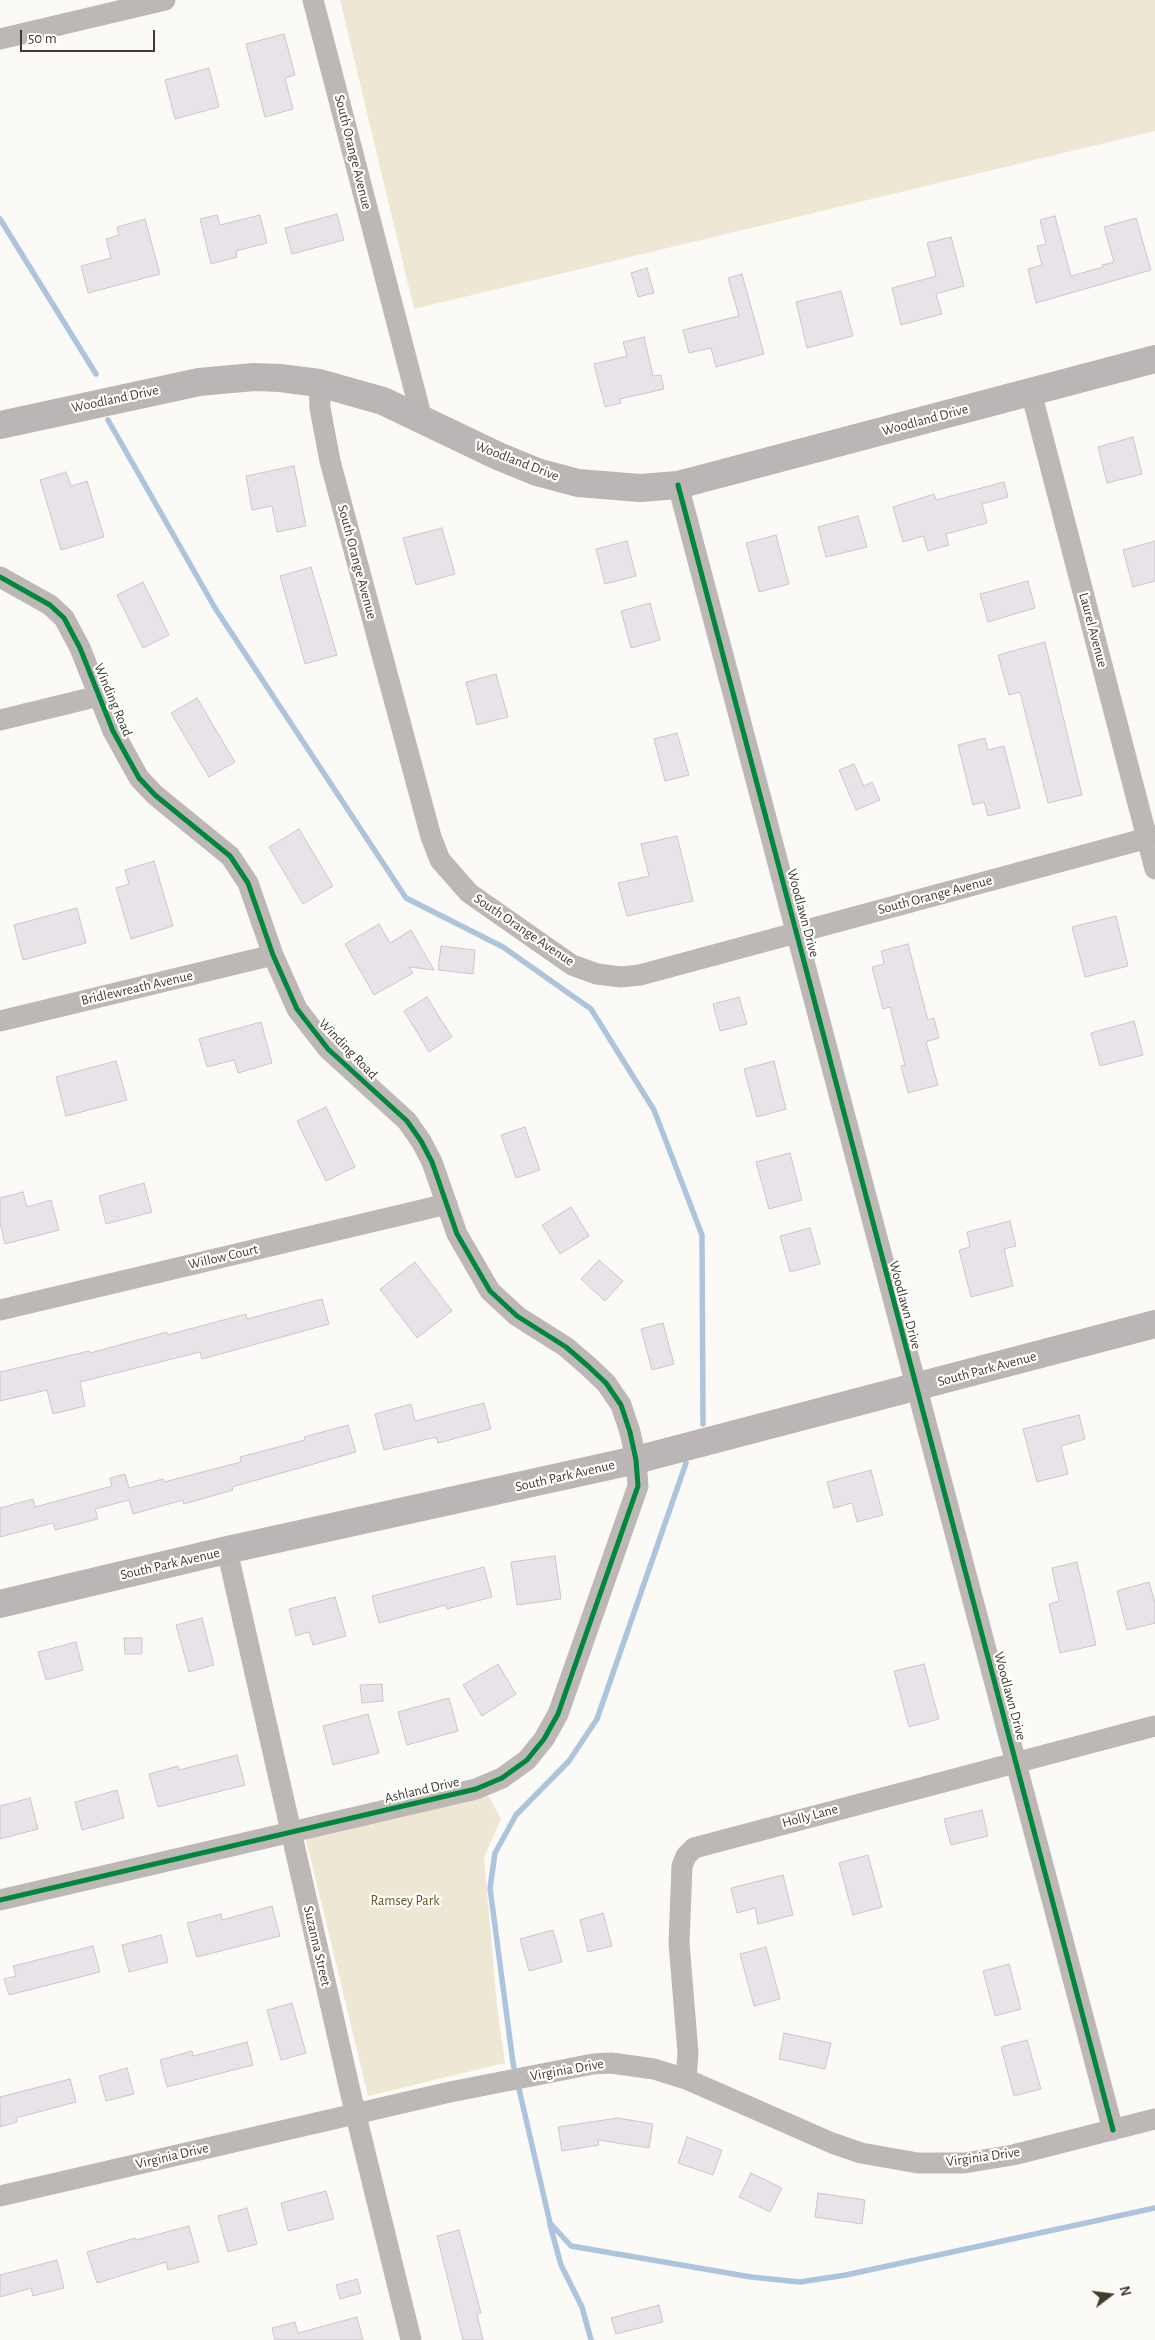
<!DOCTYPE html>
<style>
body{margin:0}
#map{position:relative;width:1155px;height:2340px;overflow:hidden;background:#fcfaf6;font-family:"Alegreya Sans",sans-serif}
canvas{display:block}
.north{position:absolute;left:1085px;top:2270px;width:50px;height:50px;-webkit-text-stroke:4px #fff;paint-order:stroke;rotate:75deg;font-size:14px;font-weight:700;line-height:20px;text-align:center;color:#413c2e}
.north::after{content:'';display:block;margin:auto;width:18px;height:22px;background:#413c2e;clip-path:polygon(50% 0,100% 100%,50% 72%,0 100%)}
.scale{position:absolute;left:20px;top:30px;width:135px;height:22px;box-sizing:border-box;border:2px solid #413c2e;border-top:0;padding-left:6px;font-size:15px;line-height:18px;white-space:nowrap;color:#413c2e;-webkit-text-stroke:4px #fff;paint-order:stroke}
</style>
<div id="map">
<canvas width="1155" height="2340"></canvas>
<div class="north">N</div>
<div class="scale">50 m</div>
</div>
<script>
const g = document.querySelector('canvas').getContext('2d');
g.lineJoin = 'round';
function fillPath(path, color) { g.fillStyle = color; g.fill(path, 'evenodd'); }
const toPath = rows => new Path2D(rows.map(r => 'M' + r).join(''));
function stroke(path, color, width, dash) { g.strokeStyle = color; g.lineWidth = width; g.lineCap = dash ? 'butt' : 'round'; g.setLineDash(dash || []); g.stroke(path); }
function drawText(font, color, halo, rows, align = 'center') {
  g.font = font + ' "Alegreya Sans",sans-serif'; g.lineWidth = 4.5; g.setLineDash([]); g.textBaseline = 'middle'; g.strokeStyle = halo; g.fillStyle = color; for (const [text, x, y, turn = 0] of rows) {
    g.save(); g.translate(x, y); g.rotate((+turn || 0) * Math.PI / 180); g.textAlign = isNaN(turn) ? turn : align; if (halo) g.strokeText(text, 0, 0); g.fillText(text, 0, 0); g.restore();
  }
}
fillPath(toPath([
 [340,0,1155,0,1155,131,414,309],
 [489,1796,501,1819,484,1857,497,2006,505,2063,368,2096,306,1839]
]), '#eee7d4');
stroke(toPath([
 [0,219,96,374],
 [108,420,215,608,406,898,503,947,591,1009,654,1110,702,1235,703,1424],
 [686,1463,597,1719,569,1761,516,1815,495,1853,490,1888,513,2063,550,2223,571,2246,751,2277,800,2282,846,2275,1155,2208],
 [550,2225,561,2265,582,2307,591,2340]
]), '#adc4de', 5.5);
const building = toPath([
 [284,34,295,75,285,78,293,109,265,117,246,44,284,34],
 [209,68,219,107,175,119,165,80,209,68],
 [337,214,344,240,292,254,285,228,337,214],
 [217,215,220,225,260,215,267,243,236,251,237,257,211,264,200,219,217,215],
 [1055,216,1071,276,1103,267,1102,265,1114,262,1104,227,1136,218,1151,270,1036,303,1028,269,1042,265,1037,246,1046,244,1040,220,1055,216],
 [145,219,160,274,88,293,81,266,111,258,106,239,119,235,117,227,145,219],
 [951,237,964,286,936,294,942,314,901,325,892,288,936,276,927,243,951,237],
 [647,268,654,293,638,297,631,273,647,268],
 [742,274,764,354,716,367,711,348,689,353,683,330,739,316,728,278,742,274],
 [841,291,853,336,807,348,796,302,841,291],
 [644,337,653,376,661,375,664,389,620,399,621,403,605,407,594,364,627,356,623,342,644,337],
 [1133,437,1142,474,1107,483,1098,447,1133,437],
 [294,466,306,526,277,532,272,506,252,510,246,476,294,466],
 [66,472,71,486,87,481,104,537,61,550,40,480,66,472],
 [1004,482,1008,497,982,504,987,523,946,534,949,545,928,551,923,536,903,542,893,507,934,494,936,500,1004,482],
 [858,516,867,547,826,557,818,527,858,516],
 [442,528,455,574,416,585,403,538,442,528],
 [776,535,789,584,759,592,746,543,776,535],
 [627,541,636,576,605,584,596,549,627,541],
 [1155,541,1155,581,1133,587,1123,550,1155,541],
 [311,567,337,655,305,664,280,576,311,567],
 [1028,581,1035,608,988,622,980,594,1028,581],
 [143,582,169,635,143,648,117,595,143,582],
 [650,603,660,640,631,648,621,611,650,603],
 [1045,642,1082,795,1048,803,1020,692,1009,695,998,655,1045,642],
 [496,674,508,717,477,725,466,682,496,674],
 [197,698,235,762,209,777,171,713,197,698],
 [677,733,689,775,665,781,654,739,677,733],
 [985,738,988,750,1004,746,1020,808,988,816,984,802,973,805,958,745,985,738],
 [854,764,864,786,872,782,880,800,856,810,839,770,854,764],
 [299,829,333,886,303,904,269,847,299,829],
 [677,836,693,901,627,916,618,883,649,876,641,844,677,836],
 [154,861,173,926,131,939,116,888,129,884,125,870,154,861],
 [77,908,86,943,23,960,14,925,77,908],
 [1116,916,1128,966,1085,977,1072,927,1116,916],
 [379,924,390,943,411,930,434,970,409,967,413,973,374,995,345,944,379,924],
 [908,944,928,1020,934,1018,939,1038,926,1042,938,1085,908,1093,901,1066,905,1065,890,1007,883,1009,872,967,884,964,881,951,908,944],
 [441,946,475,950,473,974,438,970,441,946],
 [427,997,452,1037,429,1052,404,1011,427,997],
 [739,997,747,1024,720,1031,713,1004,739,997],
 [1134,1021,1143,1055,1100,1066,1091,1033,1134,1021],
 [261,1022,272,1063,238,1073,234,1060,207,1067,199,1039,261,1022],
 [116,1061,127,1100,66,1116,56,1077,116,1061],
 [774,1061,786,1109,757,1117,744,1069,774,1061],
 [326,1107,355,1167,326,1181,297,1121,326,1107],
 [525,1127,540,1170,516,1178,501,1135,525,1127],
 [790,1153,802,1200,769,1209,756,1162,790,1153],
 [144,1183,152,1212,106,1224,99,1196,144,1183],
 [23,1192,27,1207,51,1200,59,1230,5,1244,0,1223,0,1198,23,1192],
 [571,1207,589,1236,560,1254,542,1225,571,1207],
 [1010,1221,1016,1246,1004,1249,1013,1286,971,1297,959,1250,970,1247,967,1232,1010,1221],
 [810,1228,820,1264,790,1272,780,1236,810,1228],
 [599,1260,623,1281,605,1301,581,1279,599,1260],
 [415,1262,452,1311,417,1338,380,1289,415,1262],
 [322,1299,329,1324,202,1359,200,1352,80,1382,85,1406,53,1414,47,1390,0,1401,0,1372,89,1351,90,1353,167,1332,167,1335,246,1314,247,1319,322,1299],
 [663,1323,674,1364,652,1370,641,1329,663,1323],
 [484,1403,491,1429,438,1443,436,1437,384,1450,375,1414,411,1404,415,1421,484,1403],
 [1079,1415,1085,1439,1061,1446,1068,1474,1037,1482,1023,1429,1079,1415],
 [348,1425,356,1452,232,1487,233,1490,184,1504,183,1500,133,1514,129,1500,95,1509,98,1519,55,1530,53,1523,0,1537,0,1508,33,1499,35,1507,112,1486,110,1478,125,1474,129,1488,163,1479,164,1482,241,1462,240,1457,305,1440,304,1437,348,1425],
 [871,1470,883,1515,857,1522,852,1503,834,1508,827,1482,871,1470],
 [555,1556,561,1599,517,1605,511,1562,555,1556],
 [1077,1562,1096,1645,1060,1653,1049,1604,1059,1601,1052,1568,1077,1562],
 [484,1567,492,1597,447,1609,446,1605,379,1623,372,1596,484,1567],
 [1149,1582,1155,1603,1155,1623,1127,1630,1117,1591,1149,1582],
 [335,1597,346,1636,313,1645,309,1632,296,1636,289,1609,335,1597],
 [202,1618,214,1665,189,1672,176,1625,202,1618],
 [124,1638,142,1638,142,1654,125,1654,124,1638],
 [76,1642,83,1670,46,1680,38,1652,76,1642],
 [498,1664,516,1694,482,1716,463,1685,498,1664],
 [924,1664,939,1719,909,1727,894,1671,924,1664],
 [382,1684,383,1701,362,1703,360,1685,382,1684],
 [449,1698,458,1731,407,1745,398,1712,449,1698],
 [368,1714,379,1753,333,1765,323,1726,368,1714],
 [237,1755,245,1785,158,1807,149,1774,178,1766,179,1770,237,1755],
 [117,1790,124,1818,82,1830,75,1802,117,1790],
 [30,1798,38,1829,0,1839,0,1806,30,1798],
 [982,1810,988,1836,951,1845,944,1819,982,1810],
 [868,1855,882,1907,853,1915,839,1863,868,1855],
 [783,1875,793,1915,758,1924,755,1908,737,1913,731,1888,783,1875],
 [272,1906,280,1936,197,1957,187,1923,221,1914,222,1920,272,1906],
 [603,1913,612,1946,588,1952,580,1920,603,1913],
 [553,1930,562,1962,529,1971,520,1939,553,1930],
 [161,1935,168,1962,129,1972,122,1945,161,1935],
 [93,1946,100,1972,9,1995,4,1979,16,1976,13,1966,93,1946],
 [766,1947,780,1999,754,2006,740,1954,766,1947],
 [1009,1964,1021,2009,995,2016,983,1971,1009,1964],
 [292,2003,306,2053,281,2060,267,2010,292,2003],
 [784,2033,831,2043,825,2069,779,2059,784,2033],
 [1027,2040,1041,2089,1014,2096,1001,2047,1027,2040],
 [247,2042,253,2065,167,2087,160,2060,192,2051,193,2056,247,2042],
 [127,2068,134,2094,106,2101,99,2076,127,2068],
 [70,2079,76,2102,16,2118,17,2122,0,2127,0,2097,70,2079],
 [618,2118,653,2124,649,2148,598,2140,599,2145,562,2151,558,2127,618,2118],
 [687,2137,722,2150,713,2175,678,2163,687,2137],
 [751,2173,782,2188,770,2212,739,2197,751,2173],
 [326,2191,334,2219,288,2231,281,2203,326,2191],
 [818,2193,865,2200,862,2224,815,2217,818,2193],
 [247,2208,257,2244,228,2252,218,2216,247,2208],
 [189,2226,199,2262,168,2270,166,2262,97,2283,87,2252,135,2238,136,2240,189,2226],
 [459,2230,481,2313,477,2314,483,2340,463,2340,437,2236,459,2230],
 [57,2260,64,2288,33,2296,31,2288,0,2297,0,2275,57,2260],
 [357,2279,361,2293,340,2299,336,2285,357,2279],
 [659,2305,663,2322,616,2334,611,2318,659,2305],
 [357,2317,363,2340,275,2340,272,2328,295,2322,298,2333,357,2317]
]);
fillPath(building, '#e7e3e8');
stroke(building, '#cac7cc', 1);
stroke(toPath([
 [313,0,422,419],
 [0,39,165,0],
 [319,383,320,408,330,461,431,837,440,860,469,893,572,965,597,974,621,977,640,975,1155,836],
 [1031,392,1155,869],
 [678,485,1113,2130],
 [0,577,50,605,64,618,80,648,113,731,139,778,155,795,230,856,248,883,273,955,297,1009,328,1049,407,1121,421,1141,432,1162,457,1234,490,1291,517,1316,566,1347,588,1366,606,1383,621,1405,630,1432,636,1460,638,1486,558,1714,544,1739,527,1760,502,1778,476,1789,0,1900],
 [0,720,99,696],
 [0,1021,273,955],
 [0,1310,447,1204],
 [227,1550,351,2095,411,2340],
 [686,2079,688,2053,679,1943,682,1866,686,1856,694,1848,1155,1726],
 [0,2196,450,2092,593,2064,611,2063,654,2069,686,2079,832,2143,861,2153,918,2163,964,2163,1013,2155,1155,2119]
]), '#bdb7b6', 21);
stroke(toPath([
 [0,425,199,382,254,377,280,378,319,383,383,401,498,456,537,472,578,483,640,488,678,485,1155,359],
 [0,1604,227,1550,636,1460,1155,1324]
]), '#bbb5b5', 28);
stroke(toPath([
 [678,485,1113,2130],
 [0,577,50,605,64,618,80,648,113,731,139,778,155,795,230,856,248,883,273,955,297,1009,328,1049,407,1121,421,1141,432,1162,457,1234,490,1291,517,1316,566,1347,588,1366,606,1383,621,1405,630,1432,636,1460,638,1486,558,1714,544,1739,527,1760,502,1778,476,1789,0,1900]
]), '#00873e', 5);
drawText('14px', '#413c2e', '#fff', [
 ["South Orange Avenue",353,152,76],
 ["Woodland Drive",115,399,-12],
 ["Woodland Drive",925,420,-15],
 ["Woodland Drive",517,461,21],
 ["South Orange Avenue",357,562,75],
 ["Laurel Avenue",1093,630,75],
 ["Winding Road",113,700,67],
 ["South Orange Avenue",935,895,-15],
 ["Woodlawn Drive",803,913,75],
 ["South Orange Avenue",524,930,34],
 ["Bridlewreath Avenue",137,988,-13],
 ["Winding Road",348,1049,46],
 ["Willow Court",223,1257,-13],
 ["Woodlawn Drive",905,1305,75],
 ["South Park Avenue",987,1369,-15],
 ["South Park Avenue",565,1476,-13],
 ["South Park Avenue",170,1564,-13],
 ["Woodlawn Drive",1010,1696,75],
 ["Ashland Drive",422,1790,-13],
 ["Holly Lane",810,1816,-15],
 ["Suzanna Street",317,1946,77],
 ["Virginia Drive",567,2070,-10],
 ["Virginia Drive",172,2156,-13],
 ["Virginia Drive",983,2157,-8]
]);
drawText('14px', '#67561b', '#fff', [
 ["Ramsey Park",405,1901]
]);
</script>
